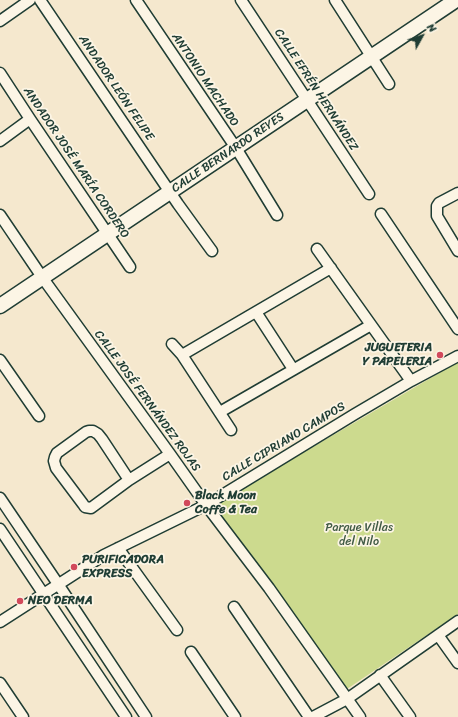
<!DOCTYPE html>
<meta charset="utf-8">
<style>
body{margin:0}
#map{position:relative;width:458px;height:717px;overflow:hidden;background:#f5e8ce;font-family:Sriracha,sans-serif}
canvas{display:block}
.north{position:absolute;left:402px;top:16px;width:40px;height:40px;-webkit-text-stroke:3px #fcf5e5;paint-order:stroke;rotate:50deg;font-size:11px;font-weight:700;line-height:16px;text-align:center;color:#1f3d34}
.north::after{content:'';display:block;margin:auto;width:14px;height:18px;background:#1f3d34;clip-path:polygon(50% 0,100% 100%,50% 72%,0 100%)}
</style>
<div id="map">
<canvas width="458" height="717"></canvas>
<div class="north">N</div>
</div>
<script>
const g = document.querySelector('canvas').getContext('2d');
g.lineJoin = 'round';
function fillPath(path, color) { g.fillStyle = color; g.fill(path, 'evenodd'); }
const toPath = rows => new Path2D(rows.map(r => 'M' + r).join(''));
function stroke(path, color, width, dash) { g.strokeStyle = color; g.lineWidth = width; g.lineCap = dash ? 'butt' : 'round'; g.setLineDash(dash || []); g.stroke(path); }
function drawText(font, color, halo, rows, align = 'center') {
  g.font = font + ' Sriracha,sans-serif'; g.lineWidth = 3.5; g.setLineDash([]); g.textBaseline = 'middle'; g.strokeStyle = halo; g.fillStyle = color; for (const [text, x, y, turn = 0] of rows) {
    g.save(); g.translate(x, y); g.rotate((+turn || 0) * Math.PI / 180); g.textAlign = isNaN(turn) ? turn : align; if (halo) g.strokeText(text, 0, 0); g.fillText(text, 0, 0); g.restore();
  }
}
fillPath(toPath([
 [458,362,458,614,347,689,271,583,212,506]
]), '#ccda8e');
const street = toPath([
 [40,0,178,204,212,251],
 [136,0,236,148,277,215],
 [241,0,369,194],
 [335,0,389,84],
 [0,21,30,0],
 [0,73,30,119,130,267],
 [0,141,30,119],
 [458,193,439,203,437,206,437,216,458,251],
 [381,214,458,329],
 [0,215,42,277,170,454,206,505,269,588,360,717],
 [317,249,411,381],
 [256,312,293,369],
 [172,344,182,355,231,430],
 [182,355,331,268],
 [0,360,39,416],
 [220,412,371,325],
 [129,480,102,439,98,434,93,431,89,431,86,432,57,453,55,457,54,461,56,468,83,504,85,507,91,508,129,480,170,454],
 [0,498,58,584,146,717],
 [0,529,126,717],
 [118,548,177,630],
 [234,607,309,717],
 [0,622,104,555,206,505,355,414,411,381,458,356],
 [438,635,458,663],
 [191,652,235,717],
 [380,675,410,717],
 [0,683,23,717],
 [313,717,347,699,458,621]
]);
const secondary = toPath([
 [0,306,456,0]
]);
stroke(street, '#1f3d34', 13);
stroke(secondary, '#1f3d34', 17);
stroke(street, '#fcf5e5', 10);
stroke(secondary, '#fcf5e5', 14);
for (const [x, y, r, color] of [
 [440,355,4,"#d1495b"],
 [187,503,4,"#d1495b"],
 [74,567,4,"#d1495b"],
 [20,601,4,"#d1495b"]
]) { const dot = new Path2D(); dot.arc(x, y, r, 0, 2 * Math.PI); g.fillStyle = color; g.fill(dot); stroke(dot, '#fcf5e5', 1.5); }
drawText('12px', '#1f3d34', '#fcf5e5', [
 ["ANTONIO MACHADO",205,80,56],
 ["ANDADOR LEÓN FELIPE",116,88,56],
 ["CALLE EFRÉN HERNÁNDEZ",316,90,57],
 ["CALLE BERNARDO REYES",228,153,-34],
 ["ANDADOR JOSÉ MARÍA CORDERO",76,163,56],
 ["CALLE JOSÉ FERNÁNDEZ ROJAS",147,401,54],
 ["CALLE CIPRIANO CAMPOS",284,442,-31]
]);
drawText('bold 12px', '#1f3d34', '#fcf5e5', [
 ["JUGUETERIA",432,348,"right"],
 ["Y PAPELERIA",432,362,"right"],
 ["Black Moon",195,496],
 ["Coffe & Tea",195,510],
 ["PURIFICADORA",82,560],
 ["EXPRESS",82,574],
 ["NEO DERMA",28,601]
], 'left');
drawText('12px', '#425c46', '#fcf5e5', [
 ["Parque Villas",359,528],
 ["del Nilo",359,542]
]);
</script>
